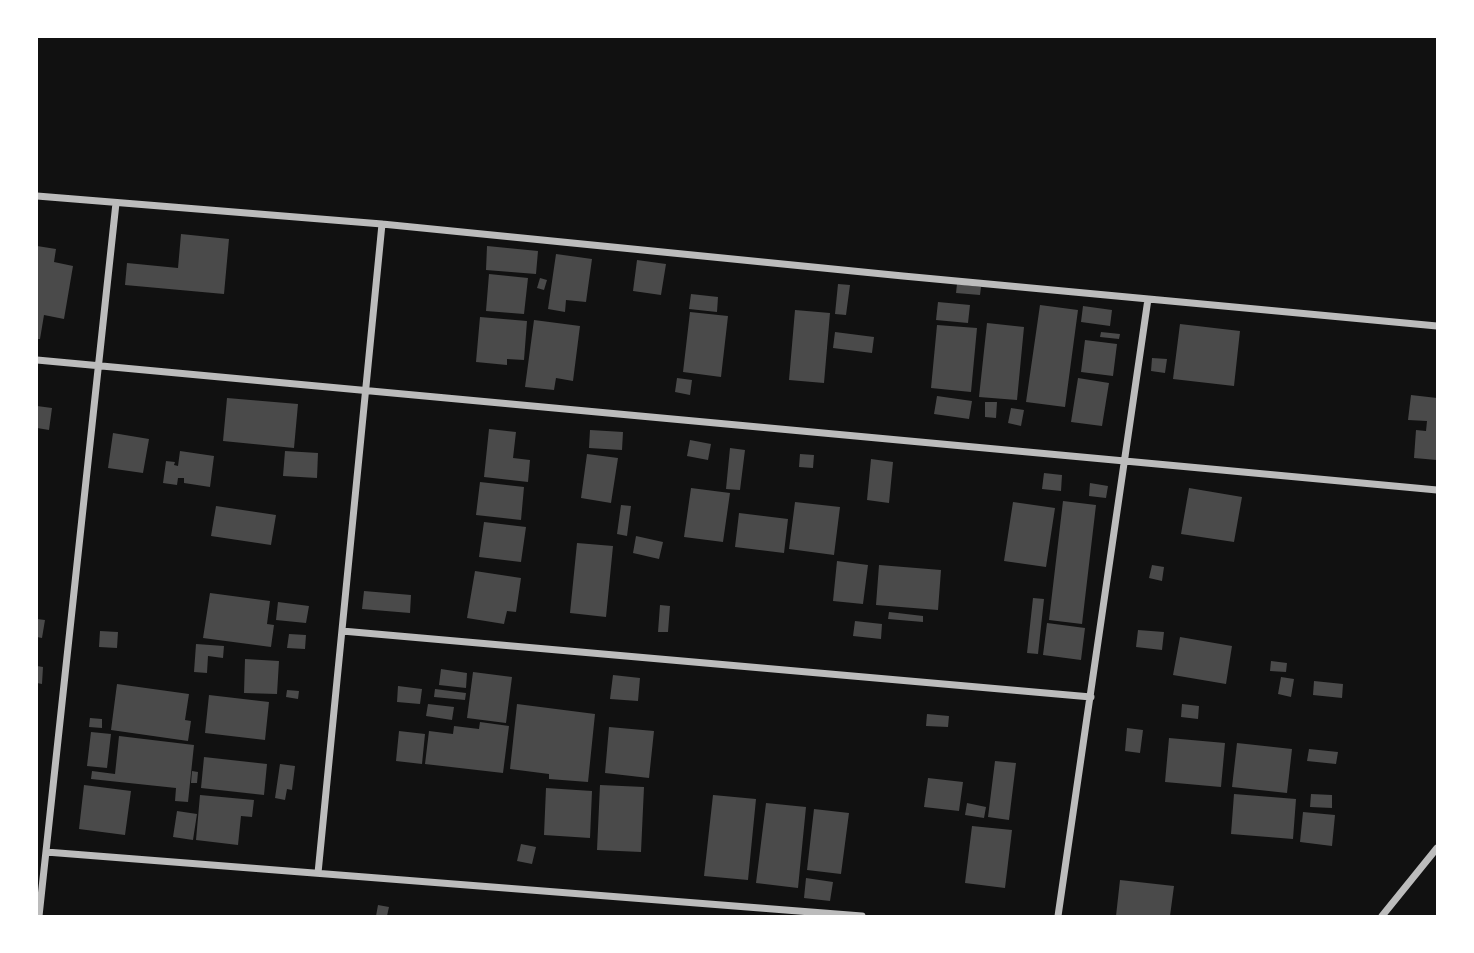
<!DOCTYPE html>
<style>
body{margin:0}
#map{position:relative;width:1474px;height:953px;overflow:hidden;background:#111;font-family:"Playfair Display",serif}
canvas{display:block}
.frame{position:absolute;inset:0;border:38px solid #fff;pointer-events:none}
</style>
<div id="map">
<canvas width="1474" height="953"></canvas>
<div class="frame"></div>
</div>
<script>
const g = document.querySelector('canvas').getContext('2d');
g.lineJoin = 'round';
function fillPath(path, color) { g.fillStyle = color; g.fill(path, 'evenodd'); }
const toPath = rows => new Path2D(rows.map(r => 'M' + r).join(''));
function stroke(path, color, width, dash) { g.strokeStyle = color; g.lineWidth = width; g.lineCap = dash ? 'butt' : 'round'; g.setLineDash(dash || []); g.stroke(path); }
fillPath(toPath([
 [181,234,229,239,224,294,125,285,127,263,178,268],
 [37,246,56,249,54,262,73,266,64,319,44,315,40,339,37,339],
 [487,246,538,251,536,274,486,270],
 [556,254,592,259,586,302,566,300,565,312,548,309],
 [637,260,666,264,661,295,633,291],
 [489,274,528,278,524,314,486,311],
 [540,278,547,280,544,290,537,288],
 [838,284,850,285,846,315,835,314],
 [957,284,981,287,980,295,956,293],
 [691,294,718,297,717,312,689,309],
 [938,302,970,305,968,323,936,320],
 [1040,305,1078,310,1065,407,1026,402],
 [1083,306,1112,310,1110,326,1081,322],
 [795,310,830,313,824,383,789,380],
 [690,312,728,316,721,377,683,372],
 [480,317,527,321,524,360,507,359,507,365,476,362],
 [534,320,580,326,573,381,556,378,554,390,525,387],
 [987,323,1024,327,1017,400,979,397],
 [1180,324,1240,331,1234,386,1173,379],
 [937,325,977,328,971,392,931,388],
 [835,332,874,337,872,353,833,348],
 [1101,332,1120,334,1119,339,1100,337],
 [1085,340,1117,344,1113,376,1081,372],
 [1152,358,1167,359,1165,373,1151,371],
 [677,378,692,380,690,395,675,392],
 [1078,378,1109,383,1102,426,1071,422],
 [1411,395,1437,398,1437,460,1414,458,1416,430,1426,431,1427,421,1408,420],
 [937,396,972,401,969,419,934,414],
 [227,398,298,404,294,448,223,441],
 [985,402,997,402,996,418,985,417],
 [37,406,52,408,49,430,37,428],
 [1011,408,1024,410,1021,426,1008,423],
 [489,429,516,432,513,458,530,460,528,482,484,477],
 [590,430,623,432,622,450,589,448],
 [113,433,149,439,143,473,108,468],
 [690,440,711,444,708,460,687,456],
 [730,448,745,450,740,490,726,489],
 [180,451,214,456,210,487,184,483,184,478,178,478,177,485,163,483,166,461,175,462,174,465,178,466],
 [285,451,318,453,317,478,283,476],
 [587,454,618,458,611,503,581,498],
 [800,454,814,455,813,468,799,467],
 [871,459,893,462,889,503,867,500],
 [1044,473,1062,475,1061,491,1042,489],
 [480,482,524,487,521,520,476,515],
 [1090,483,1108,486,1106,498,1089,496],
 [691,488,730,493,723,542,684,537],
 [1189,488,1242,497,1234,542,1181,534],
 [1063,501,1096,505,1082,624,1049,620],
 [795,502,840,507,834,555,789,549],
 [1013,502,1055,508,1046,567,1004,561],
 [621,505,631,506,627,536,617,534],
 [216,506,276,515,271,545,211,536],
 [739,513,788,519,784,553,735,547],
 [484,522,526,527,521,562,479,557],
 [636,536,663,542,659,559,633,553],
 [577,543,613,546,606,617,570,613],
 [837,561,868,565,863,604,833,601],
 [879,565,941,570,938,610,876,605],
 [1152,565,1164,567,1162,581,1149,578],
 [475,571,521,578,516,612,507,611,504,624,467,618],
 [364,591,411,595,410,613,362,609],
 [210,593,270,601,267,624,274,625,271,647,203,638],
 [1033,598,1044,599,1038,654,1027,653],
 [278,602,309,606,306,623,276,620],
 [660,605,670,606,668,632,658,632],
 [889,612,923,616,923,622,888,619],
 [37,619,45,620,42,638,37,637],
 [855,621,882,624,881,639,853,636],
 [1047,623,1085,628,1081,660,1043,655],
 [1138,630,1164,632,1162,650,1136,647],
 [100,631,118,632,117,648,99,647],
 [289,634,306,635,305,649,287,648],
 [1180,637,1232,646,1226,684,1173,675],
 [196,644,224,646,223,658,208,656,207,673,194,672],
 [245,659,279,661,277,694,244,693],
 [1271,661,1287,663,1286,672,1270,671],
 [37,666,43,667,42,684,37,683],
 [441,669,467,673,466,688,439,685],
 [473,672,512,677,506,723,467,718],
 [613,675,640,678,638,701,610,699],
 [1281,677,1294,679,1291,697,1278,694],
 [1314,681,1343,684,1342,698,1313,695],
 [117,684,189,694,185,720,191,721,188,741,111,730],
 [398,686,422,689,420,704,397,702],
 [435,689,466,693,465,700,434,697],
 [287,690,299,691,298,699,286,697],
 [209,695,269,702,265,740,205,733],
 [428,704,454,707,452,720,426,716],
 [517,704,595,714,588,782,549,779,549,774,510,769],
 [1182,704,1199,706,1198,719,1181,717],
 [927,714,949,716,948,727,926,726],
 [90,718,102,719,102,728,89,727],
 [480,722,509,726,503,773,425,764,429,731,453,734,454,726,479,729],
 [609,727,654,731,649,778,605,773],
 [1127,728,1143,730,1140,753,1125,751],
 [399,731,425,734,422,764,396,761],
 [91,732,111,734,107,768,87,766],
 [119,736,194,745,188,802,175,801,176,788,91,779,92,771,115,774],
 [1169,738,1225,743,1221,787,1165,782],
 [1237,743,1292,749,1287,793,1232,787],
 [1309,749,1338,752,1336,764,1307,761],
 [204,757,267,764,264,795,201,788],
 [995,761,1016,763,1009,820,988,817],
 [280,764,295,766,292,790,287,789,285,800,275,798],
 [192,771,198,772,197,783,191,783],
 [928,778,963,782,959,811,924,807],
 [84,785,131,791,125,835,79,829],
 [600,785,644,787,641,852,597,850],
 [546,788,592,791,590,838,544,835],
 [1234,794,1296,799,1293,839,1231,834],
 [1311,794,1332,795,1332,808,1310,807],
 [200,795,254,800,252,817,241,816,238,845,196,840],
 [713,795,756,799,748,880,704,876],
 [766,803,806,807,798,888,756,883],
 [967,803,986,807,984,818,965,815],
 [814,809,849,813,841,874,807,870],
 [177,811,197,814,193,840,173,837],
 [1303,812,1335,815,1332,846,1300,842],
 [972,826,1012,830,1005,888,965,883],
 [521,844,536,847,532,864,517,861],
 [806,878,833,882,830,901,804,898],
 [1120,880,1174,886,1170,916,1116,916],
 [378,905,389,907,387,916,376,916]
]), '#4a4a4a');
stroke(toPath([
 [37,196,382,224,903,276,1437,326],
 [37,360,1437,490],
 [342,631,1091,697],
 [46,852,862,916],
 [318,873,382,224],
 [39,916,116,203],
 [1058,916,1148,299],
 [1382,916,1437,848]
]), '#bcbcbc', 7);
</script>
